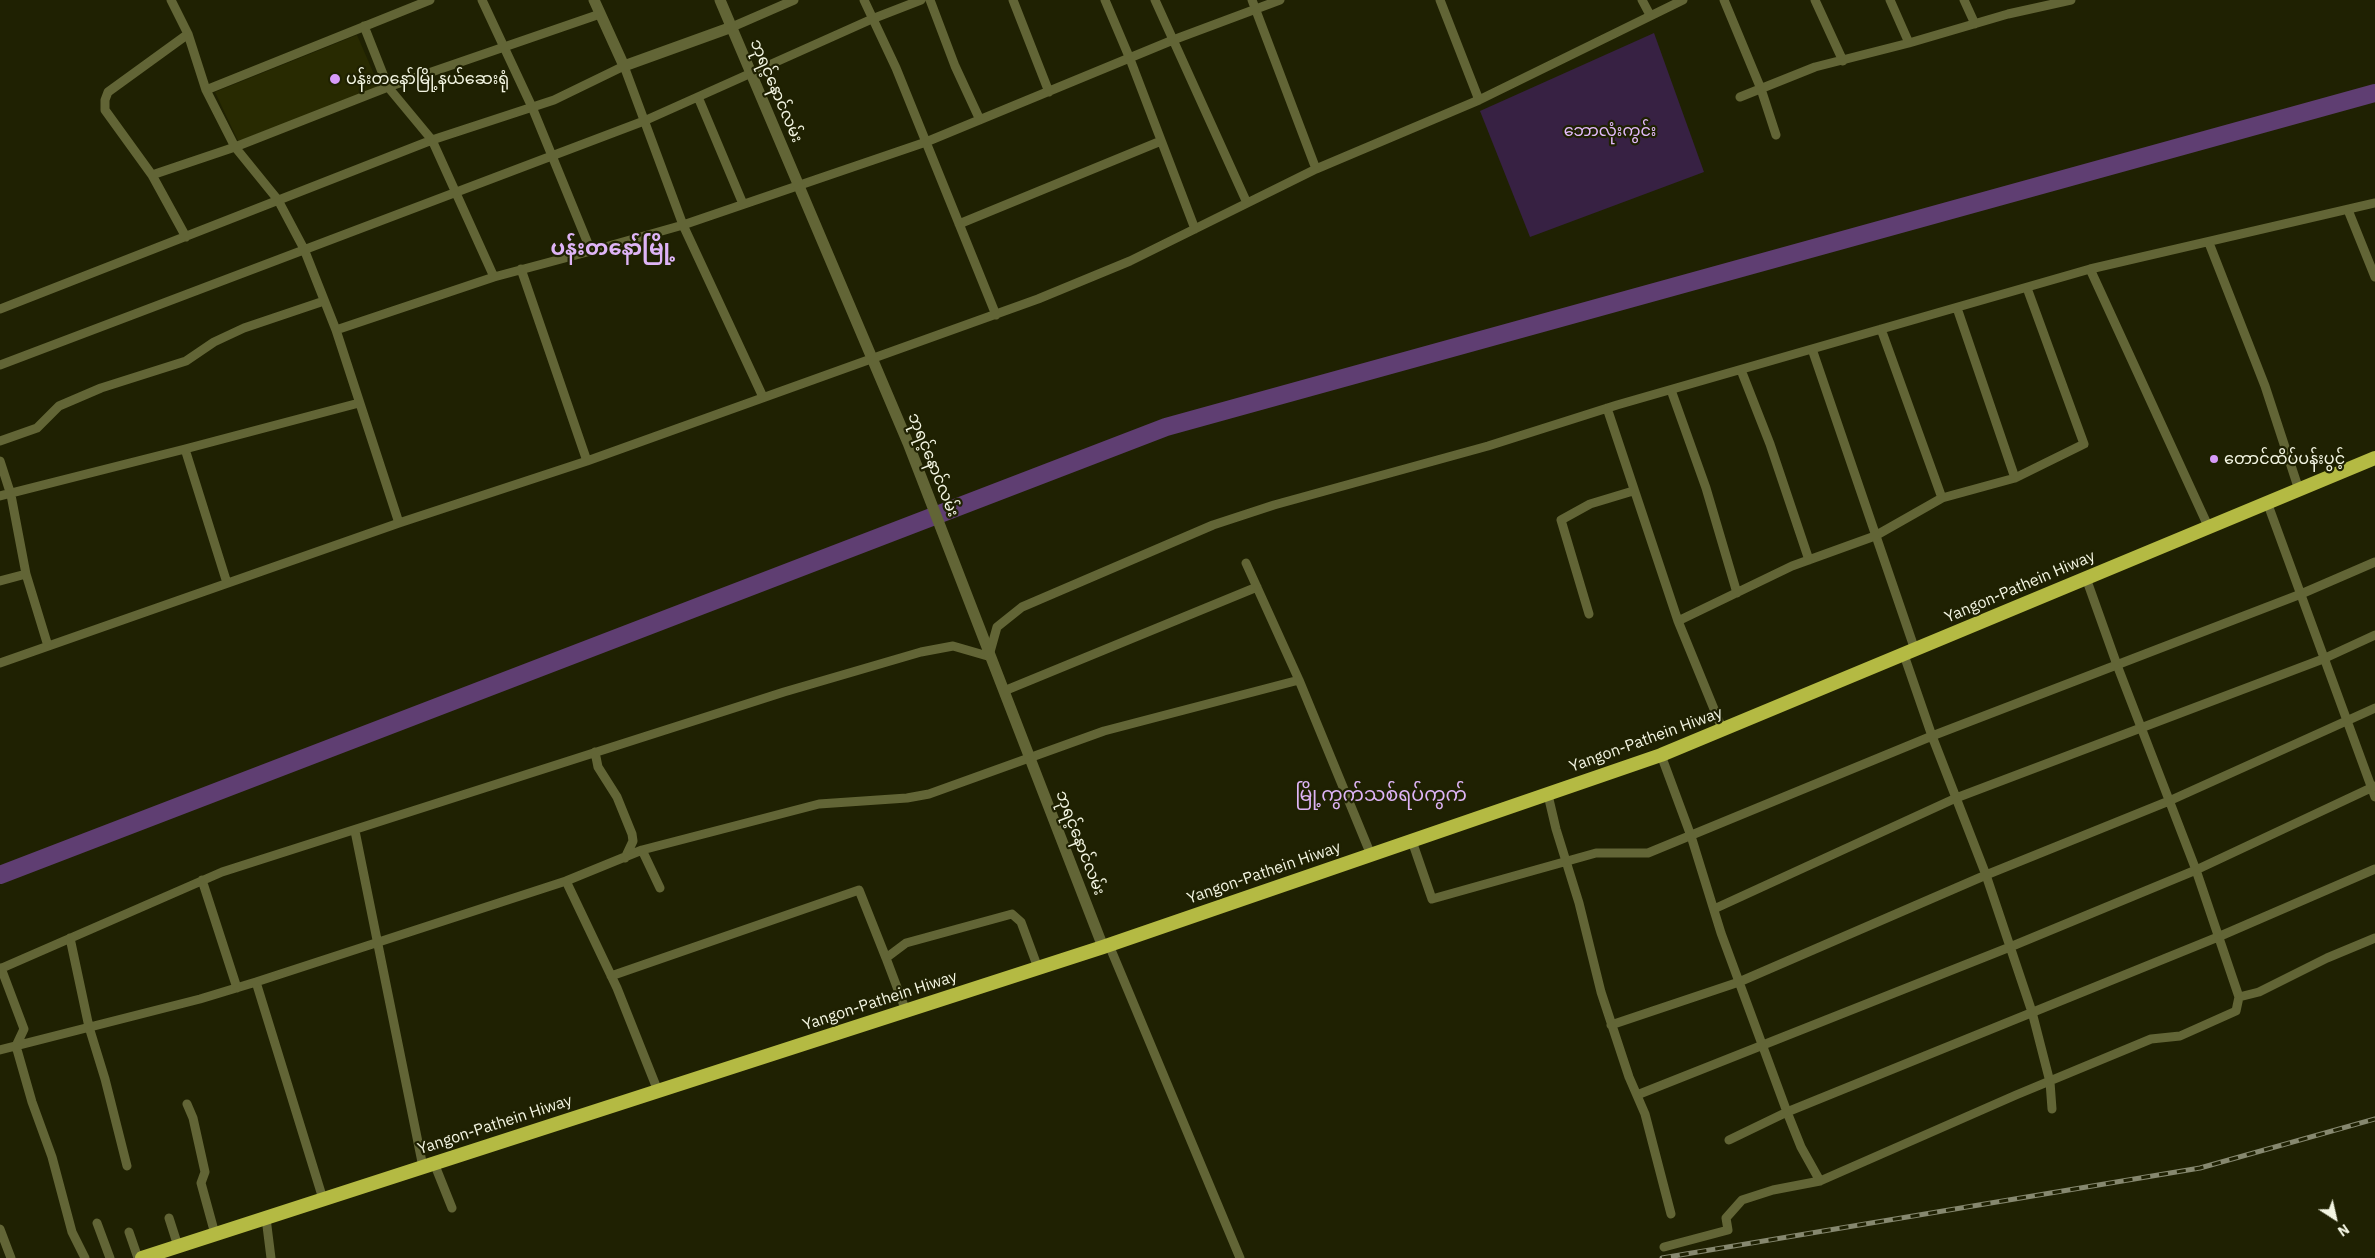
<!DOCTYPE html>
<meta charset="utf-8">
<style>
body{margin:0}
#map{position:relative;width:2375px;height:1258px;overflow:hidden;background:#1f2102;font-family:"IBM Plex Sans",sans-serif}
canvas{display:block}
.north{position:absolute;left:2310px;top:1193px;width:50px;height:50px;-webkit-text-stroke:4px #1f2102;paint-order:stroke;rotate:145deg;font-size:14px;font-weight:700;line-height:20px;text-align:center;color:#f3f5e2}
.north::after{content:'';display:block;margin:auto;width:18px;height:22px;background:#f3f5e2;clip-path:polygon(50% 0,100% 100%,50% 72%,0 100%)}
</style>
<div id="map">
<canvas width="2375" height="1258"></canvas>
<div class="north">N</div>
</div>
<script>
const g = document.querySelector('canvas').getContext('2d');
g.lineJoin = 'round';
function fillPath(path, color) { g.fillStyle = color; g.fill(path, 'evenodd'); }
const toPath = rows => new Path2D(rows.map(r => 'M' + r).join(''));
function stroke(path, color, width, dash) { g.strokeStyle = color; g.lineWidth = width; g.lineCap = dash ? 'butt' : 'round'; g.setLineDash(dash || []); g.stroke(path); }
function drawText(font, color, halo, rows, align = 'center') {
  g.font = font + ' "IBM Plex Sans","Noto Sans Myanmar",sans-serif'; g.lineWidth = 4.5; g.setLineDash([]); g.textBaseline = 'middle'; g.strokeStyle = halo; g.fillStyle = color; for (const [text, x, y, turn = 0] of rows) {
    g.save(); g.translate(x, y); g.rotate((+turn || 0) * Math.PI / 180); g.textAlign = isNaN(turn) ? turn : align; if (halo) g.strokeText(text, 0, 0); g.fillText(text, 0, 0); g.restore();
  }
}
fillPath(toPath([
 [357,35,380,88,238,141,215,92]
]), '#282a01');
fillPath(toPath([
 [1654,33,1704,172,1530,237,1480,111]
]), '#372143');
stroke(toPath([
 [0,875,1166,427,2375,93]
]), '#5f3e72', 18);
stroke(toPath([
 [171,0,188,34,206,90,235,147,278,200,304,249,336,330,399,523],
 [482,0,532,107,591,251,683,225,926,142,1173,40,1280,0],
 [864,0,896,68,996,315],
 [930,0,955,66,980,120],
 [1013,0,1049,92],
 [1105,0,1130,59,1195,229],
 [1155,0,1247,203],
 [1252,0,1316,169],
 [1440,0,1479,100],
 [1642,0,1650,15],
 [1724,0,1761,89,1776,135],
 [1815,0,1843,61],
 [1890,0,1909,43],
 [1964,0,1975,24],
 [364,26,388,87,432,140,494,277],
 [732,27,794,0],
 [206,90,430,0],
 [698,97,743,204],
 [1740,97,1815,67,1909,43,2008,14,2071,0],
 [152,175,235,147,388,87,600,14],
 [2348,210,2375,277],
 [959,224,1161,141],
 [186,237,152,175,105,110,105,100,108,92,188,34],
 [2209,243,2265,386,2299,490],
 [521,269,587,461],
 [2090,269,2208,526],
 [1957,308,2015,478],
 [0,309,432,140,554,100,624,66,683,225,763,397],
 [1881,329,1942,498],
 [336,330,494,277,591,251],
 [1812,349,1915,650],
 [0,365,644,121,872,19,921,0],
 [1741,370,1770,444,1809,560],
 [1671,390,1706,488,1737,593],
 [1607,408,1678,621,1723,731],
 [0,441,37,428,59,406,101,388,186,361,214,342,244,328,324,301],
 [0,461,11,495,26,574,48,646],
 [0,496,185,449],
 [2267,502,2375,797],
 [1246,563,1299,680,1371,855],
 [2086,578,2117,665,2196,870,2239,997],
 [0,581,26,574],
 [227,583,185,449,359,403],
 [1589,614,1561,520,1590,504,1633,491],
 [1678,621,1792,566,1875,536,1942,498,2015,478,2084,444,2027,288],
 [990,652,997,627,1022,607,1213,525,1274,505,1488,446,1617,405,2090,269,2375,203],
 [1904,655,1932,736,1986,875,2032,1012,2050,1082,2052,1109],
 [0,663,399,523,587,461,1038,299,1130,261,1316,169,1479,100,1683,0],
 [1004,691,1257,587],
 [595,752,598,767,617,797,632,834,633,841,625,858],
 [1661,755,1691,836,1721,933,1787,1112,1801,1147,1820,1181],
 [1548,795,1556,829,1579,903,1601,992,1629,1077,1645,1114,1671,1214],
 [355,831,423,1167],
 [1412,841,1432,899,1596,853,1648,853,1932,736,2301,594,2375,562],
 [642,850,660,888],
 [202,880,237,988],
 [566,881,617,988,658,1091],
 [1714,909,1956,798,2323,659,2375,635],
 [70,938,89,1027,105,1079,127,1166],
 [1109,945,1240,1258],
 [1,968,24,1029,16,1046,32,1102,52,1157,72,1232,85,1258],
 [0,969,222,872,784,692,921,652,953,646,991,657],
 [611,976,859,890,886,958],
 [256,982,323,1199],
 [906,1011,886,958,906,943,1012,914,1021,922,1038,968],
 [1611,1025,1739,982,1986,875,2169,801,2375,708],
 [0,1050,200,999,256,982,566,881,642,850,819,804,907,798,929,794,1104,731,1299,680],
 [1637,1095,2010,947,2196,870,2375,786],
 [187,1104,193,1118,205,1172,201,1183,215,1234],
 [1729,1140,1787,1112,2218,937,2375,869],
 [434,1163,452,1208],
 [169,1218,178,1246],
 [266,1218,271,1258],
 [97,1223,110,1258],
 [0,1229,11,1258],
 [129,1232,138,1258],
 [1664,1247,1728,1230,1726,1218,1742,1200,1773,1190,1820,1181,2016,1095,2151,1039,2180,1036,2236,1011,2239,997,2259,992,2327,958,2375,938]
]), '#626536', 9);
stroke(toPath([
 [594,0,624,66,732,27],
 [720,0,908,443,1103,947]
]), '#626536', 11);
stroke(toPath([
 [142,1258,1103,947,1661,755,2375,458]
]), '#b4ba43', 14);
const rail = toPath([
 [1662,1258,2200,1168,2375,1119]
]);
stroke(rail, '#86886f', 5);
stroke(rail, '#1f2102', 3, [9]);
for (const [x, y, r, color] of [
 [335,79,6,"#d79bf9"],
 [2214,459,5,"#d79bf9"]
]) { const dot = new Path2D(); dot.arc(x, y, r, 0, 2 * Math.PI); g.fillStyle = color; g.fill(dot); stroke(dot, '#1f2102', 2); }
drawText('16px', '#f3f5e2', '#1f2102', [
 ["ပန်းတနော်မြို့နယ်ဆေးရုံ",346,79],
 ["တောင်ထိပ်ပန်းပွင့်",2224,459]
], 'left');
drawText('16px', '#f3f5e2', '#1f2102', [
 ["ဘုရင့်နောင်လမ်း",776,91,67],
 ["ဘုရင့်နောင်လမ်း",933,465,68],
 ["Yangon-Pathein Hiway",2020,587,-23],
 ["Yangon-Pathein Hiway",1646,740,-20],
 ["ဘုရင့်နောင်လမ်း",1080,843,69],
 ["Yangon-Pathein Hiway",1264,873,-19],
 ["Yangon-Pathein Hiway",880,1001,-18],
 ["Yangon-Pathein Hiway",495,1125,-18]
]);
drawText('16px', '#e3bbfb', '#1f2102', [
 ["ဘောလုံးကွင်း",1610,131]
]);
drawText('19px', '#deb4f6', '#1f2102', [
 ["မြို့ကွက်သစ်ရပ်ကွက်",1381,796]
]);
drawText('bold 21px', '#deb4f6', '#1f2102', [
 ["ပန်းတနော်မြို့",613,249]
]);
</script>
